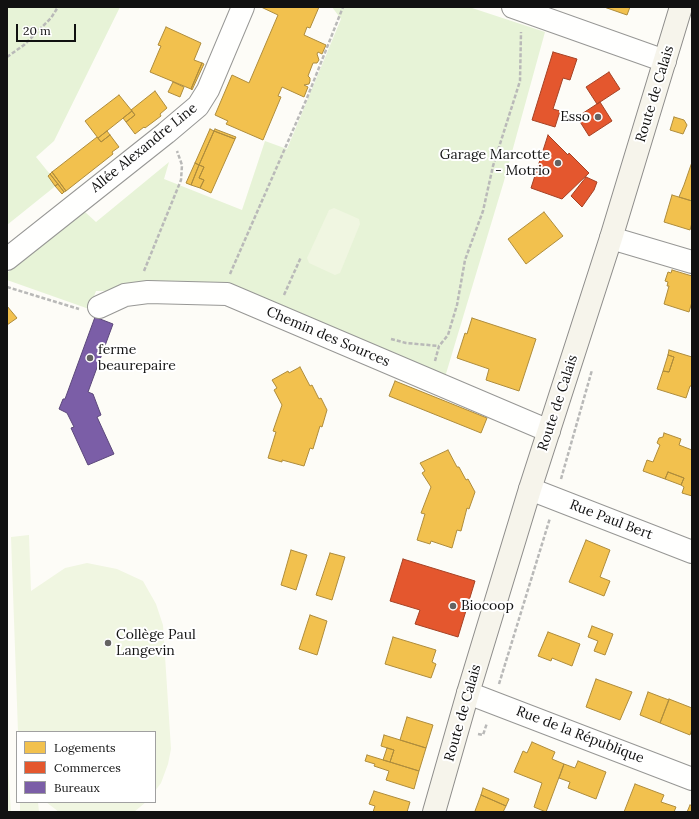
<!DOCTYPE html>
<meta charset="utf-8">
<style>
body{margin:0}
#map{position:relative;width:699px;height:819px;overflow:hidden;background:#fdfcf7;font-family:Lora,serif}
canvas{display:block}
.frame{position:absolute;inset:0;border:8px solid #111;pointer-events:none}
.legend{position:absolute;left:16px;top:731px;width:140px;height:72px;box-sizing:border-box;background:#fff;border:1px solid #a0a0a0;margin:0;padding:5px 7px;list-style:none;font-size:12px;color:#111}
.legend li{display:flex;align-items:center;gap:8px;height:20px}
.legend b{width:20px;border:1px solid #a0a0a0}
.scale{position:absolute;left:16px;top:24px;width:60px;height:18px;box-sizing:border-box;border:2px solid #111;border-top:0;padding-left:5px;font-size:12px;line-height:14px;white-space:nowrap;color:#111;-webkit-text-stroke:3px #fff;paint-order:stroke}
</style>
<div id="map">
<canvas width="699" height="819"></canvas>
<div class="frame"></div>
<ul class="legend">
<li><b style="height:11px;background:#f2c14e"></b>Logements</li>
<li><b style="height:11px;background:#e4572e"></b>Commerces</li>
<li><b style="height:11px;background:#7b5ea7"></b>Bureaux</li>
</ul>
<div class="scale">20 m</div>
</div>
<script>
const g = document.querySelector('canvas').getContext('2d');
g.lineJoin = 'round';
function fillPath(path, color) { g.fillStyle = color; g.fill(path, 'evenodd'); }
const toPath = rows => new Path2D(rows.map(r => 'M' + r).join(''));
function stroke(path, color, width, dash) { g.strokeStyle = color; g.lineWidth = width; g.lineCap = dash ? 'butt' : 'round'; g.setLineDash(dash || []); g.stroke(path); }
function drawText(font, color, halo, rows, align = 'center') {
  g.font = font + ' Lora,serif'; g.lineWidth = 4; g.setLineDash([]); g.textBaseline = 'middle'; g.strokeStyle = halo; g.fillStyle = color; for (const [text, x, y, turn = 0] of rows) {
    g.save(); g.translate(x, y); g.rotate((+turn || 0) * Math.PI / 180); g.textAlign = isNaN(turn) ? turn : align; if (halo) g.strokeText(text, 0, 0); g.fillText(text, 0, 0); g.restore();
  }
}
fillPath(toPath([
 [7,7,120,7,54,141,36,157,58,184,7,225],
 [332,7,469,7,545,32,504,181,445,377,219,290,96,291,89,309,7,280,7,273,84,211,96,222,169,162,164,179,242,210,265,141,287,149,341,19]
]), '#e7f3d7');
fillPath(toPath([
 [334,208,359,219,360,224,340,273,335,275,309,263,307,258,329,210],
 [29,535,31,591,65,568,87,563,117,569,143,581,156,604,163,625,171,749,168,764,161,783,155,791,155,732,18,732,11,537],
 [7,754,11,812,7,812],
 [20,802,38,802,39,812,20,812],
 [46,802,146,802,134,812,59,812]
]), '#f0f6e1');
const homes = toPath([
 [261,7,319,7,310,28,307,27,304,35,326,45,322,54,318,52,317,54,319,60,317,63,313,63,308,76,310,78,310,81,309,84,304,85,308,87,304,97,282,87,278,96,281,97,263,140,226,124,228,121,215,115,232,75,249,83,278,15,261,7],
 [604,7,630,7,627,15,604,7],
 [166,27,201,43,194,60,202,63,191,89,150,72,161,46,158,45,166,27],
 [202,63,204,64,192,90,191,89,202,63],
 [173,82,184,87,180,97,168,92,173,82],
 [155,91,167,108,160,114,161,116,145,128,144,127,135,134,126,122,135,115,131,110,155,91],
 [119,95,132,111,98,138,85,121,119,95],
 [132,111,135,115,126,122,123,118,132,111],
 [674,117,684,120,687,125,683,134,670,130,674,117],
 [210,129,214,131,199,165,195,163,210,129],
 [215,129,236,137,235,139,214,131,215,129],
 [107,131,110,135,101,142,98,138,107,131],
 [214,131,235,139,211,193,200,188,204,180,199,178,204,167,199,165,214,131],
 [110,135,119,147,112,152,113,154,66,191,52,172,97,137,101,142,110,135],
 [692,162,692,201,679,197,684,185,692,162],
 [195,163,199,165,191,185,186,183,195,163],
 [199,165,204,167,199,178,204,180,200,188,191,185,199,165],
 [52,172,66,191,64,192,50,174,52,172],
 [50,174,58,184,55,186,48,176,50,174],
 [58,184,64,192,62,194,55,186,58,184],
 [672,195,692,201,692,223,690,230,664,222,672,195],
 [544,212,563,236,526,264,508,239,544,212],
 [672,270,692,276,692,302,689,312,664,304,669,286,667,286,668,282,665,281,668,272,671,273,672,270],
 [7,306,17,318,7,325,7,306],
 [472,318,536,339,519,391,486,380,489,369,457,358,465,333,467,334,472,318],
 [669,350,692,357,692,386,690,386,686,398,657,389,663,371,669,372,674,357,668,355,669,350],
 [668,355,674,357,669,372,663,371,668,355],
 [300,367,310,386,312,385,319,399,321,398,327,410,322,427,320,426,313,449,310,448,304,466,282,460,282,462,268,458,276,432,273,431,282,405,274,390,277,388,272,380,288,371,289,373,300,367],
 [395,381,487,418,481,433,389,396,395,381],
 [664,433,681,439,679,445,692,450,692,496,682,493,684,487,681,485,684,478,668,472,665,479,643,471,647,460,653,462,660,445,657,443,659,438,663,437,664,433],
 [448,450,457,467,459,467,466,480,468,479,475,492,469,509,467,508,461,531,457,530,452,548,431,541,430,544,417,540,425,514,421,513,431,487,422,473,425,471,420,463,448,450],
 [668,472,684,478,681,485,665,479,668,472],
 [586,540,610,550,600,577,610,581,604,596,569,582,586,540],
 [291,550,307,555,296,590,281,585,291,550],
 [330,553,345,557,332,600,316,595,330,553],
 [310,615,327,621,317,655,299,649,310,615],
 [592,626,613,634,605,655,594,651,598,641,588,637,592,626],
 [548,632,580,644,572,666,552,658,551,661,538,656,548,632],
 [393,637,436,650,432,662,436,664,431,678,385,664,393,637],
 [596,679,632,692,620,720,586,707,596,679],
 [648,692,669,700,660,723,640,715,648,692],
 [669,699,692,708,692,729,690,735,660,723,669,699],
 [407,717,433,725,426,748,400,740,407,717],
 [384,735,426,748,419,771,390,762,394,750,381,746,384,735],
 [532,742,555,752,552,759,564,764,546,812,534,807,542,783,514,772,523,751,527,753,532,742],
 [387,748,394,750,390,762,383,760,387,748],
 [367,755,419,771,414,789,386,780,389,771,374,766,375,764,365,761,367,755],
 [578,761,606,772,596,799,568,788,570,782,559,778,564,764,575,768,578,761],
 [635,784,664,795,661,802,676,807,674,812,624,812,635,784],
 [483,788,509,799,506,806,481,795,483,788],
 [374,791,410,802,407,812,373,812,375,806,369,804,374,791],
 [481,795,506,806,503,812,477,812,475,811,481,795],
 [690,805,692,806,692,812,687,812,690,805]
]);
fillPath(homes, '#f2c14e');
stroke(homes, '#ae8c3c', 1);
const shops = toPath([
 [553,52,577,59,570,80,563,78,553,109,560,111,555,127,532,120,553,52],
 [609,72,620,89,597,104,586,87,609,72],
 [600,102,612,121,589,136,577,117,600,102],
 [548,135,568,155,569,153,589,173,562,199,531,188,548,135],
 [586,177,597,182,594,190,582,207,571,196,586,177],
 [403,559,475,581,458,637,415,624,420,610,390,601,403,559]
]);
fillPath(shops, '#e4572e');
stroke(shops, '#a54225', 1);
const offices = toPath([
 [95,317,113,324,88,392,93,394,101,415,97,417,114,454,88,465,71,428,74,427,67,413,59,409,63,399,65,399,95,317]
]);
fillPath(offices, '#7b5ea7');
stroke(offices, '#5b477a', 1);
const minor = toPath([
 [513,7,665,61],
 [611,238,692,262],
 [7,259,166,133,198,106,208,90,243,7],
 [99,307,125,295,148,292,227,294,549,431],
 [530,489,692,552],
 [468,693,692,779]
]);
const secondary = toPath([
 [434,812,468,693,530,489,611,238,681,7]
]);
stroke(minor, '#979795', 24);
stroke(secondary, '#8e8d8b', 24);
stroke(toPath([
 [7,57,24,45,51,18,58,7],
 [144,271,181,180,182,165,177,151],
 [230,274,307,98,343,7],
 [7,287,79,309],
 [284,295,301,257],
 [391,339,406,343,439,346],
 [435,361,439,346,448,335,457,305,465,260,483,211,493,166,520,81,521,32],
 [561,479,592,370],
 [499,684,550,518],
 [478,734,483,735,487,723]
]), '#b9b9b8', 2.5, [4, 2]);
stroke(minor, '#fffffe', 22);
stroke(secondary, '#f6f4eb', 22);
for (const [x, y, r, color] of [
 [598,117,4,"#646362"],
 [558,163,4,"#646362"],
 [90,358,4,"#646362"],
 [453,606,4,"#646362"],
 [108,643,4,"#646362"]
]) { const dot = new Path2D(); dot.arc(x, y, r, 0, 2 * Math.PI); g.fillStyle = color; g.fill(dot); stroke(dot, '#fff', 1.5); }
drawText('14px', '#111', '#fff', [
 ["Route de Calais",655,94,-73],
 ["Allée Alexandre Line",144,148,-39],
 ["Chemin des Sources",328,337,23],
 ["Route de Calais",558,403,-72],
 ["Rue Paul Bert",611,520,21],
 ["Route de Calais",463,713,-74],
 ["Rue de la République",580,735,21]
]);
drawText('14px', '#111', '#fff', [
 ["Esso",590,117,"right"],
 ["Garage Marcotte",550,155,"right"],
 ["- Motrio",550,171,"right"],
 ["ferme",98,350],
 ["beaurepaire",98,366],
 ["Biocoop",461,606],
 ["Collège Paul",116,635],
 ["Langevin",116,651]
], 'left');
</script>
